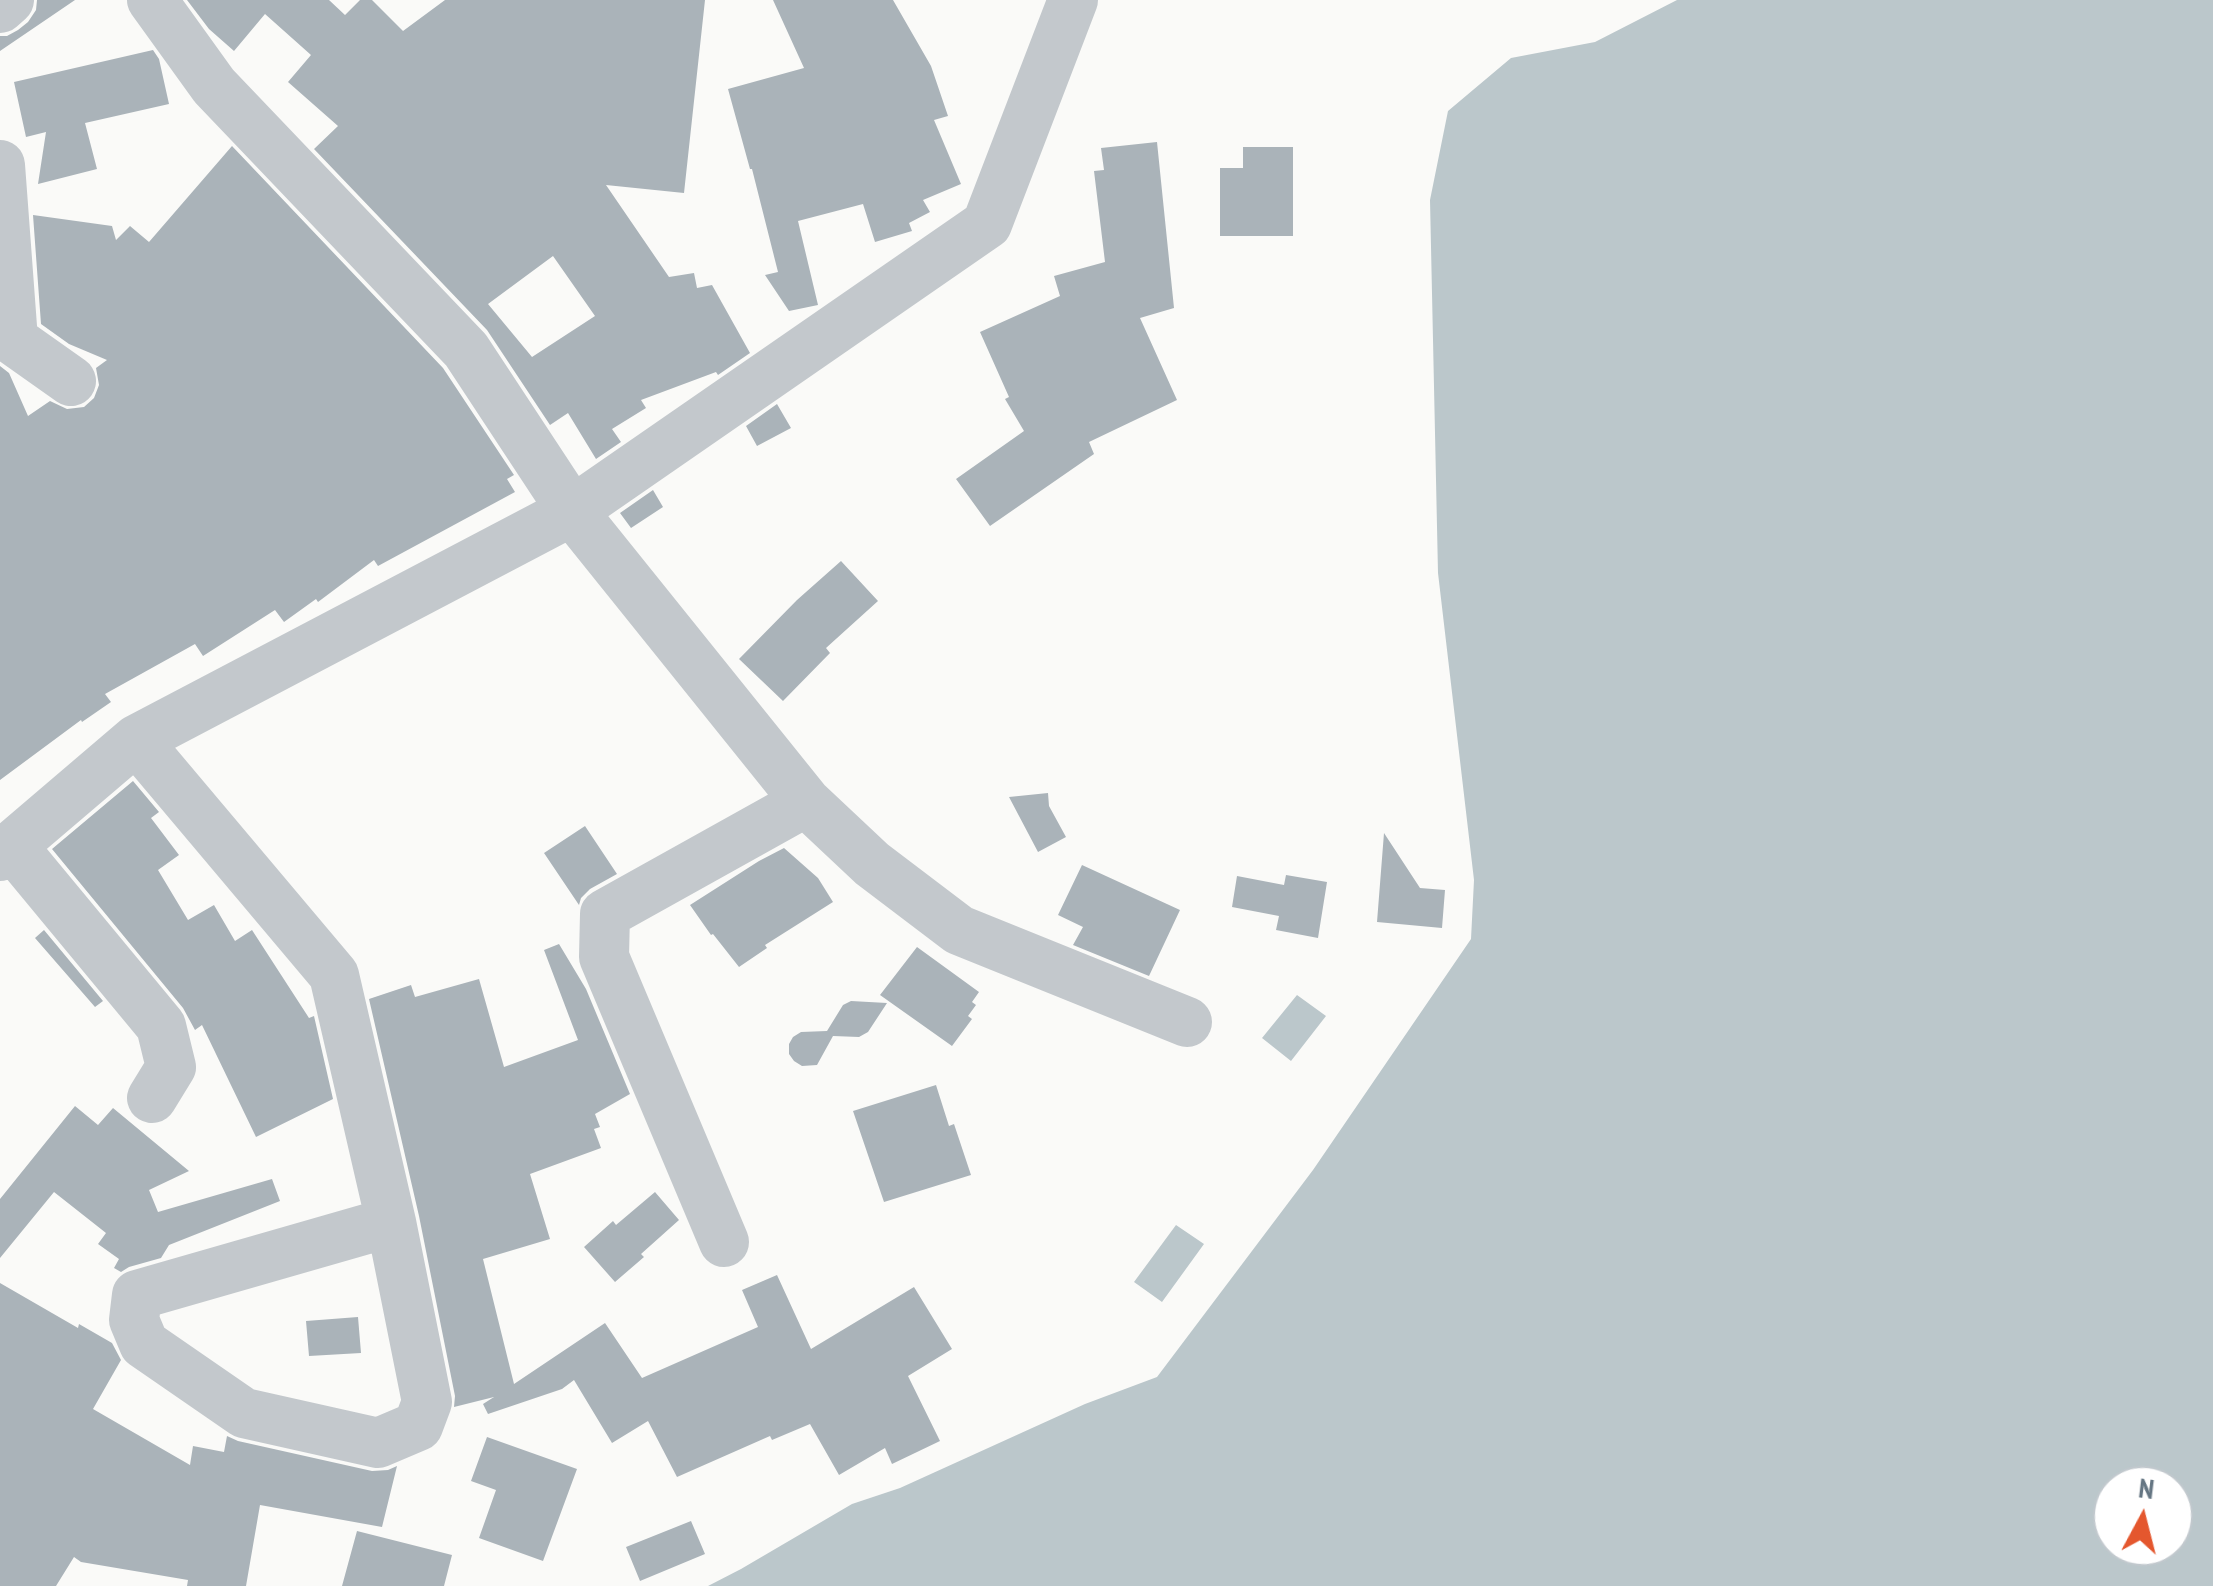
<!DOCTYPE html>
<style>
body{margin:0}
#map{position:relative;width:2213px;height:1586px;overflow:hidden;background:#fafaf8;font-family:"PT Sans Narrow",sans-serif}
canvas{display:block}
.north{position:absolute;left:2093px;top:1466px;width:100px;height:100px;box-sizing:border-box;background:#fff;border:2px solid #c1c8cd;border-radius:50%;rotate:7deg;font-size:28px;font-weight:700;line-height:40px;text-align:center;color:#657683}
.north::after{content:'';display:block;margin:auto;width:35px;height:45px;background:#e4572e;clip-path:polygon(50% 0,100% 100%,50% 72%,0 100%)}
</style>
<div id="map">
<canvas width="2213" height="1586"></canvas>
<div class="north">N</div>
</div>
<script>
const g = document.querySelector('canvas').getContext('2d');
g.lineJoin = 'round';
function fillPath(path, color) { g.fillStyle = color; g.fill(path, 'evenodd'); }
const toPath = rows => new Path2D(rows.map(r => 'M' + r).join(''));
function stroke(path, color, width, dash) { g.strokeStyle = color; g.lineWidth = width; g.lineCap = dash ? 'butt' : 'round'; g.setLineDash(dash || []); g.stroke(path); }
fillPath(toPath([
 [1677,0,2213,0,2213,1586,708,1586,741,1569,852,1504,900,1488,1085,1404,1157,1377,1313,1170,1471,939,1474,880,1438,573,1430,200,1448,111,1511,58,1595,42],
 [2173,1486,2173,1546,2113,1546,2113,1486],
 [1297,995,1326,1016,1291,1061,1262,1038],
 [1176,1225,1204,1244,1162,1302,1134,1282]
]), '#bbc7cb');
fillPath(toPath([
 [37,0,75,0,0,51,0,36,7,36,18,30,28,22,36,10],
 [187,0,329,0,345,15,360,0,372,0,403,31,445,0,705,0,684,193,606,185,669,277,694,273,697,288,712,285,750,353,718,375,716,372,641,400,646,408,612,429,621,442,596,459,568,413,550,425,487,330,314,149,338,126,288,82,311,55,265,14,234,51,209,29],
 [553,256,595,316,532,357,488,304],
 [773,0,893,0,931,66,948,116,934,120,961,184,923,200,930,212,909,223,912,231,875,242,863,204,798,221,818,305,789,311,765,275,778,272,752,169,750,169,728,89,804,68],
 [153,50,159,59,169,104,85,123,97,169,38,184,46,132,26,137,14,82],
 [1157,142,1174,308,1140,318,1177,400,1089,442,1094,454,990,526,956,479,1024,431,1005,399,1009,397,980,332,1060,296,1054,276,1105,262,1094,171,1104,170,1101,148],
 [232,146,443,368,514,475,507,479,515,492,378,566,374,560,318,602,316,599,284,622,275,610,203,656,195,644,105,694,111,702,82,722,81,720,0,780,0,366,9,373,28,416,50,401,67,409,84,407,94,398,99,385,96,368,107,360,69,344,41,324,33,215,112,226,116,240,130,226,149,242],
 [1243,147,1293,147,1293,236,1220,236,1220,168,1243,168],
 [777,404,791,428,757,446,746,426],
 [653,490,663,507,631,528,620,513],
 [841,561,878,601,826,648,830,653,783,701,739,659,797,600],
 [133,781,159,812,151,818,179,855,158,870,188,920,214,905,235,941,252,930,309,1018,314,1016,333,1099,256,1137,202,1025,195,1030,183,1008,52,849],
 [1048,793,1049,806,1066,837,1038,852,1009,797],
 [585,826,617,874,590,889,581,898,579,905,544,853],
 [1384,833,1420,888,1445,890,1442,928,1377,922],
 [784,848,818,878,833,902,765,945,767,948,739,967,713,934,711,935,690,905,759,861],
 [1082,865,1180,910,1149,976,1073,945,1083,927,1058,915],
 [1286,875,1327,882,1318,938,1276,930,1279,916,1232,907,1237,876,1284,885],
 [44,930,103,1001,95,1007,35,938],
 [559,944,586,989,630,1094,595,1114,600,1127,594,1129,601,1148,530,1174,550,1239,483,1259,514,1384,605,1323,642,1378,758,1327,742,1290,777,1275,811,1349,914,1287,952,1349,908,1376,940,1441,892,1464,885,1448,839,1475,810,1424,772,1440,770,1436,677,1477,648,1421,612,1443,574,1380,562,1389,488,1414,483,1404,494,1397,454,1407,455,1396,419,1216,369,999,411,985,415,997,479,979,504,1067,578,1040,544,950],
 [917,947,979,992,972,1002,976,1005,968,1016,972,1019,952,1046,880,995],
 [851,1001,887,1003,868,1032,859,1037,833,1036,817,1065,802,1066,794,1061,789,1054,789,1044,793,1037,801,1032,827,1031,843,1005],
 [936,1085,949,1126,954,1124,971,1175,884,1202,853,1111],
 [75,1106,98,1125,113,1108,189,1171,149,1190,158,1212,272,1179,280,1201,169,1245,161,1258,129,1267,121,1272,114,1268,119,1259,98,1244,106,1233,54,1192,0,1258,0,1199],
 [655,1192,679,1220,641,1254,644,1257,615,1282,584,1247,613,1221,616,1225],
 [0,1283,78,1328,79,1324,112,1343,121,1360,93,1409,190,1465,193,1446,224,1452,227,1436,238,1441,372,1471,388,1470,397,1466,382,1527,260,1505,246,1586,187,1586,188,1580,81,1562,74,1557,56,1586,0,1586],
 [358,1317,361,1353,309,1356,306,1321],
 [487,1437,577,1469,543,1561,479,1538,496,1490,471,1481],
 [691,1521,705,1554,640,1581,626,1547],
 [357,1531,452,1555,444,1586,342,1586]
]), '#aab3b9');
stroke(toPath([
 [152,0,214,86,466,350,572,511,806,802,872,864,959,930,1187,1022],
 [0,8,9,0],
 [0,165,13,340,71,381],
 [136,740,334,975,391,1222,427,1402,418,1426,378,1443,244,1413,144,1344,134,1320,137,1295,391,1222],
 [12,846,161,1026,171,1067,152,1098],
 [0,856,136,740,572,511,987,224,1073,0],
 [724,1242,604,957,605,914,806,802]
]), '#c3c8cc', 50);
</script>
